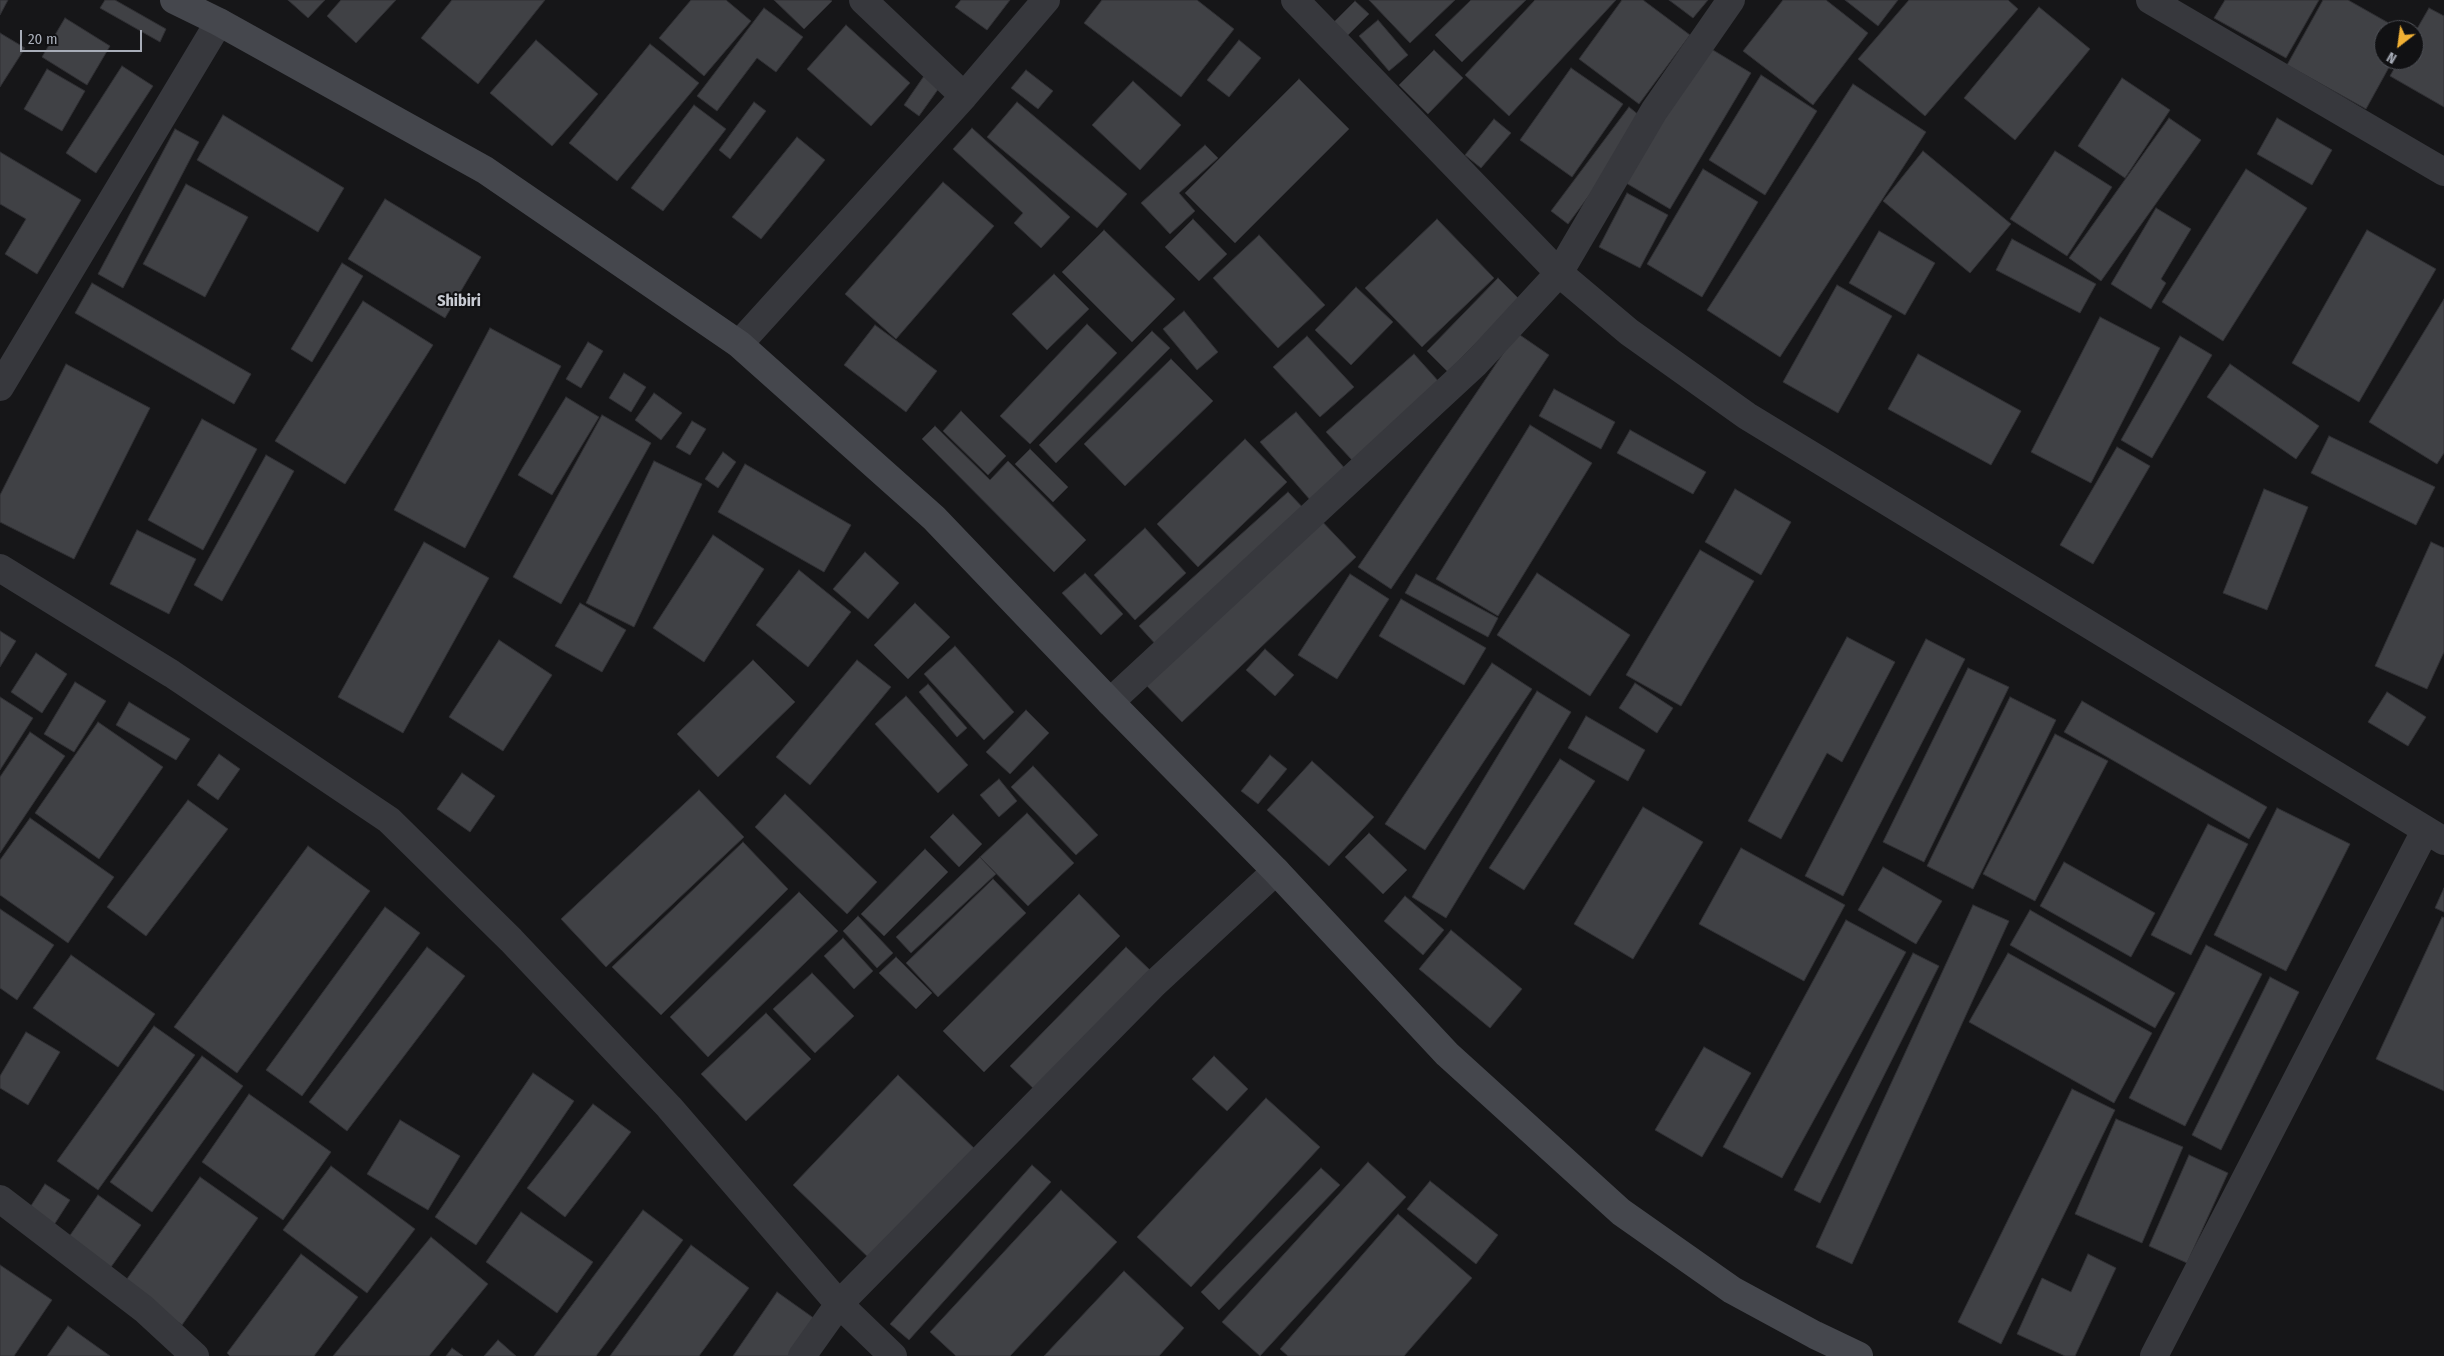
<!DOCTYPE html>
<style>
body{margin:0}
#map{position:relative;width:2444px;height:1356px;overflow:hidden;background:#161618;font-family:"Fira Sans Condensed",sans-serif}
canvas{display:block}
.north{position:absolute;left:2374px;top:20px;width:50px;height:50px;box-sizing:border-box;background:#111113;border:1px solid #4d4f55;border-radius:50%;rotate:210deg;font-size:14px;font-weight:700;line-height:20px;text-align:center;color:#a8adb8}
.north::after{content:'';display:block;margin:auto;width:18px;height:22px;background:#f2b134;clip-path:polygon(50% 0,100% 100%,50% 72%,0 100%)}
.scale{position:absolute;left:20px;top:30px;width:122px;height:22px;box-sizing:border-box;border:2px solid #a8adb8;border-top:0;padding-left:6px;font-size:15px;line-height:18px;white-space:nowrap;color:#a8adb8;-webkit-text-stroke:4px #111113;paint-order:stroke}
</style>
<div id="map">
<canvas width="2444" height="1356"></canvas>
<div class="north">N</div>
<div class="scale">20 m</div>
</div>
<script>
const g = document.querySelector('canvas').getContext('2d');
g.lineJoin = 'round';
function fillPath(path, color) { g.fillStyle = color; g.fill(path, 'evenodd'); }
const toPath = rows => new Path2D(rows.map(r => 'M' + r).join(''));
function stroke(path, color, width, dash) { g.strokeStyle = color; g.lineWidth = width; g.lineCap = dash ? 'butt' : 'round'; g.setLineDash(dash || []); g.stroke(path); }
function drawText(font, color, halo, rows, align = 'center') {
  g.font = font + ' "Fira Sans Condensed",sans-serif'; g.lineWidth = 4; g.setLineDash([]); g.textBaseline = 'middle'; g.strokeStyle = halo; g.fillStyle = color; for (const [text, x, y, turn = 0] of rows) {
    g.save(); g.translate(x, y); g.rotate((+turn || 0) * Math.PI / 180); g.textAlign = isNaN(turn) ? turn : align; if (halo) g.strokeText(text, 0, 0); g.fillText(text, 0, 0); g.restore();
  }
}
const building = toPath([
 [0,0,8,0,0,15,0,0],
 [105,0,115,0,166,29,160,42,100,8,105,0],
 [288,0,325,0,308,18,288,0],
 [341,0,396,0,356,43,327,16,341,0],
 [452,0,545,0,478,84,421,38,452,0],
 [691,0,726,0,751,21,704,76,659,38,691,0],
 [774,0,830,0,832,1,804,29,774,0],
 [961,0,1010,0,987,30,955,7,961,0],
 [1102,0,1197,0,1234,29,1181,97,1084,23,1102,0],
 [1369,0,1455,0,1410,43,1369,0],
 [1471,0,1526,0,1462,62,1435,35,1471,0],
 [1535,0,1616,0,1509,116,1465,75,1535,0],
 [1622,0,1643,0,1690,35,1639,104,1579,59,1622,0],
 [1669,0,1708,0,1693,18,1669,0],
 [1783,0,1826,0,1868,33,1813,105,1743,51,1783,0],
 [1845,0,1898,0,1878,26,1845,0],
 [1909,0,2008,0,2018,9,1925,116,1858,59,1909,0],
 [2225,0,2319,0,2286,58,2214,18,2225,0],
 [2323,0,2348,0,2401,30,2384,30,2384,60,2393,60,2366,109,2287,65,2323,0],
 [1355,1,1369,14,1343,40,1330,26,1355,1],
 [2039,7,2090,49,2015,140,1964,98,2039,7],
 [764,8,803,37,776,72,757,58,717,111,697,96,764,8],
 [2429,8,2444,16,2444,107,2390,76,2399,60,2414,60,2414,34,2429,8],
 [65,18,110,46,87,85,42,57,65,18],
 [1378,20,1408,55,1389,71,1359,36,1378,20],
 [846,25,910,83,871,126,807,69,846,25],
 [0,33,25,48,0,87,0,33],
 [536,40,598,94,552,146,490,93,536,40],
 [1239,40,1261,58,1229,97,1207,80,1239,40],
 [650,44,699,83,617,181,569,143,650,44],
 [1703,44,1751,73,1670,209,1621,180,1703,44],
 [1434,50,1463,78,1428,114,1399,85,1434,50],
 [122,66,153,86,96,173,66,153,122,66],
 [1571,68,1623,104,1572,177,1520,140,1571,68],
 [47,69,85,91,62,131,24,109,47,69],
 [1026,70,1053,91,1038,109,1011,88,1026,70],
 [1761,75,1817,111,1765,195,1709,160,1761,75],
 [924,76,939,88,919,116,904,105,924,76],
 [2122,78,2170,110,2125,178,2078,146,2122,78],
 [1299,79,1349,129,1235,243,1185,193,1299,79],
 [1133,81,1181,125,1140,170,1092,125,1133,81],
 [1853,84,1926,132,1780,357,1707,310,1853,84],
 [754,102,766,111,730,159,719,150,754,102],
 [1017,102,1127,194,1097,228,987,137,1017,102],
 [694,105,726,129,663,211,631,188,694,105],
 [1629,107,1645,120,1568,224,1551,211,1629,107],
 [223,115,344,188,318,232,197,160,223,115],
 [2169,118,2201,140,2101,281,2069,258,2169,118],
 [2277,118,2332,150,2312,185,2257,154,2277,118],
 [1494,119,1511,133,1481,168,1465,155,1494,119],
 [972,128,1070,217,1041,248,1014,223,1023,213,953,149,972,128],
 [175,129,199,142,123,288,98,274,175,129],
 [797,137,825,160,761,239,732,217,797,137],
 [1205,145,1218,158,1179,193,1195,211,1170,234,1141,203,1205,145],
 [1923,151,2011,224,1970,273,1883,201,1923,151],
 [2055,151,2112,187,2067,256,2010,219,2055,151],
 [0,152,81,200,37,274,5,254,26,219,0,204,0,152],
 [1703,169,1758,202,1702,297,1647,264,1703,169],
 [2246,169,2307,208,2223,341,2162,302,2246,169],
 [943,182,994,226,896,339,845,294,943,182],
 [186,184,248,217,205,297,143,264,186,184],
 [1627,193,1668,215,1640,268,1599,247,1627,193],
 [385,199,481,257,445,318,348,259,385,199],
 [2156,208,2191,229,2161,279,2166,283,2151,309,2111,284,2156,208],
 [1193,219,1227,254,1199,281,1165,247,1193,219],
 [1437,219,1494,278,1422,347,1365,288,1437,219],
 [1104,230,1175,299,1132,342,1062,272,1104,230],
 [2367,230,2436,269,2359,402,2292,363,2367,230],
 [1879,231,1935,263,1905,315,1849,283,1879,231],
 [1259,235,1325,305,1278,348,1213,278,1259,235],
 [2012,239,2096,284,2080,313,1996,270,2012,239],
 [342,263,363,276,312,362,291,349,342,263],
 [1054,274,1089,309,1047,350,1012,314,1054,274],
 [1498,278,1519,299,1448,372,1427,351,1498,278],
 [92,283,251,374,234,404,75,313,92,283],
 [1837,285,1892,316,1838,413,1783,382,1837,285],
 [1356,287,1393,322,1351,365,1315,330,1356,287],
 [2444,299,2444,453,2437,464,2369,422,2444,299],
 [363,301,433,345,345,484,275,441,363,301],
 [1184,311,1218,352,1197,370,1163,329,1184,311],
 [2100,317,2160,348,2091,483,2031,452,2100,317],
 [1087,324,1117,353,1030,444,1000,416,1087,324],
 [875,325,937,371,906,412,844,365,875,325],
 [490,328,561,366,465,548,394,510,490,328],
 [1152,331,1170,348,1056,463,1039,445,1152,331],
 [1517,333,1549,355,1391,589,1358,567,1517,333],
 [1307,336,1354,387,1320,417,1273,367,1307,336],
 [2180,336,2212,355,2152,458,2121,440,2180,336],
 [588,342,603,351,581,388,566,379,588,342],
 [1414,354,1440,383,1352,460,1326,432,1414,354],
 [1918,354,2021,411,1991,465,1888,409,1918,354],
 [1171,359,1213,401,1125,486,1084,444,1171,359],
 [66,364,150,408,74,559,0,522,0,495,66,364],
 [2230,364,2319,426,2296,459,2207,397,2230,364],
 [624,373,646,387,631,412,609,398,624,373],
 [1554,389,1615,422,1601,449,1539,416,1554,389],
 [654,393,682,413,661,440,635,420,654,393],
 [566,397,599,417,552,495,518,475,566,397],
 [961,411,1006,456,988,475,943,431,961,411],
 [1296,412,1347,471,1311,501,1260,442,1296,412],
 [602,415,651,443,561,604,513,577,602,415],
 [202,419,257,449,203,550,148,520,202,419],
 [692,421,706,429,690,455,676,447,692,421],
 [1530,425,1592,463,1498,616,1436,579,1530,425],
 [935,426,990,480,1008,461,1086,540,1054,572,922,439,935,426],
 [1630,430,1706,472,1693,494,1617,453,1630,430],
 [2329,436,2435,487,2416,525,2311,473,2329,436],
 [1245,439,1287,482,1198,567,1157,524,1245,439],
 [2117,447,2150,466,2093,564,2060,545,2117,447],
 [1030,449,1068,487,1053,502,1015,464,1030,449],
 [723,452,736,462,718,488,705,479,723,452],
 [266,455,294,471,222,601,194,585,266,455],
 [654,461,702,484,634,627,586,603,654,461],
 [745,464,851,525,824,572,718,512,745,464],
 [1735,489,1791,522,1761,575,1705,542,1735,489],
 [2264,489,2308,507,2267,610,2223,593,2264,489],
 [1288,492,1308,513,1158,647,1139,626,1288,492],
 [1316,515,1356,557,1182,722,1142,681,1316,515],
 [1145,528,1186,573,1135,620,1094,575,1145,528],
 [137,530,196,559,169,614,110,584,137,530],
 [713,535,764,569,704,662,653,628,713,535],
 [424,542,489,578,403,733,338,697,424,542],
 [2431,542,2444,548,2444,652,2427,689,2375,666,2431,542],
 [1700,550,1754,581,1681,706,1626,675,1700,550],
 [865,552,899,583,868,619,833,589,865,552],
 [799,570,851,612,808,667,756,625,799,570],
 [1085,573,1123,614,1101,635,1062,593,1085,573],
 [1537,573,1630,635,1590,696,1497,635,1537,573],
 [1350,574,1389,599,1337,679,1298,655,1350,574],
 [1416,574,1498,618,1488,637,1405,593,1416,574],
 [1401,599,1486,648,1464,685,1379,636,1401,599],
 [580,603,626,630,602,672,555,646,580,603],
 [915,603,950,637,908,679,874,645,915,603],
 [0,631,16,641,0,667,0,631],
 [1847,637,1895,662,1842,762,1827,753,1781,839,1748,821,1847,637],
 [1926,639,1965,659,1843,896,1805,876,1926,639],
 [499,640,552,675,503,751,449,717,499,640],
 [955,646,1014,712,984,740,924,674,955,646],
 [1265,649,1294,675,1275,696,1246,670,1265,649],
 [36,653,67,674,42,713,11,692,36,653],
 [753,660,795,702,718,777,677,734,753,660],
 [857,660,891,687,810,785,776,757,857,660],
 [1492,663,1532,689,1425,850,1385,824,1492,663],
 [1968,668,2009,687,1924,862,1883,842,1968,668],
 [75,682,106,701,74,752,44,734,75,682],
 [1635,683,1673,708,1657,733,1619,708,1635,683],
 [928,684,967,728,957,737,919,692,928,684],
 [1537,691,1571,712,1446,918,1412,897,1537,691],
 [2387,692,2426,717,2408,746,2368,722,2387,692],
 [906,696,968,765,938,793,875,724,906,696],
 [0,697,33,718,0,770,0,697],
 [2010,697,2056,720,1973,889,1927,866,2010,697],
 [2082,701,2267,807,2249,839,2064,732,2082,701],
 [129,702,190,739,176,760,116,725,129,702],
 [1026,710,1049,733,1010,774,986,752,1026,710],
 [1586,716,1645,750,1628,781,1568,748,1586,716],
 [98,722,163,767,99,859,35,813,98,722],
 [30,732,65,756,0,853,0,777,30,732],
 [2055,734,2108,761,2035,901,1983,874,2055,734],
 [219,754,240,769,218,800,197,785,219,754],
 [1270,755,1287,769,1258,804,1241,791,1270,755],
 [1560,759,1595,781,1524,890,1489,868,1560,759],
 [1312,761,1374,817,1329,866,1267,810,1312,761],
 [1033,766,1098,835,1076,855,1011,787,1033,766],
 [462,773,495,796,470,832,437,809,462,773],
 [999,779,1017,801,999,817,980,795,999,779],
 [699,790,744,837,606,967,561,919,699,790],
 [785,794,877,882,847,914,755,827,785,794],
 [188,800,228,829,146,936,107,907,188,800],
 [1643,807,1703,842,1633,959,1574,924,1643,807],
 [2277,808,2350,844,2286,971,2214,935,2277,808],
 [1027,813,1074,863,1028,906,980,857,1027,813],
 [953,814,982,844,959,867,930,837,953,814],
 [30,818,114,877,68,943,0,895,0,860,30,818],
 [2208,824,2248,844,2191,955,2151,935,2208,824],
 [1369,833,1407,870,1383,894,1345,857,1369,833],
 [743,842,788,889,661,1015,612,967,743,842],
 [308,846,370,891,237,1073,174,1027,308,846],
 [1741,848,1845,905,1804,981,1699,924,1741,848],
 [925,849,948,872,884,936,861,914,925,849],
 [980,857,996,874,911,953,896,937,980,857],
 [2064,862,2155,913,2131,957,2040,906,2064,862],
 [1883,867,1942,901,1916,944,1858,910,1883,867],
 [993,879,1026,913,938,997,906,963,993,879],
 [2444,888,2444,912,2435,908,2444,888],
 [799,892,838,931,708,1057,670,1017,799,892],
 [1079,894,1120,936,984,1072,943,1031,1079,894],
 [1405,896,1444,930,1423,955,1384,921,1405,896],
 [1973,905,2009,921,1852,1264,1816,1247,1973,905],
 [385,907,420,933,302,1096,266,1070,385,907],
 [0,909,54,945,17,1000,0,988,0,909],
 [2030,910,2175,993,2155,1028,2010,945,2030,910],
 [858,916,893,953,877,968,843,931,858,916],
 [2442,917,2444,918,2444,1091,2376,1059,2442,917],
 [1846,920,1906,952,1782,1178,1723,1147,1846,920],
 [1451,930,1522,989,1490,1028,1419,969,1451,930],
 [843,938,873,971,854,989,824,956,843,938],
 [2206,945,2262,974,2185,1126,2129,1098,2206,945],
 [427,947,465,976,347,1131,309,1102,427,947],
 [1126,947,1151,971,1036,1091,1010,1066,1126,947],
 [1913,953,1939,966,1820,1203,1794,1190,1913,953],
 [2008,953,2152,1033,2114,1103,1969,1022,2008,953],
 [71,955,155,1014,118,1067,33,1008,71,955],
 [896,957,932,993,916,1009,879,973,896,957],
 [812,973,854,1016,815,1053,773,1009,812,973],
 [2270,977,2299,992,2221,1150,2192,1135,2270,977],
 [766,1013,811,1059,746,1121,701,1074,766,1013],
 [154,1026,195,1055,98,1190,57,1161,154,1026],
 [26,1032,60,1052,28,1105,0,1088,0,1076,26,1032],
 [1704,1047,1751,1073,1702,1157,1655,1130,1704,1047],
 [202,1056,243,1086,152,1212,110,1182,202,1056],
 [1214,1056,1248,1089,1227,1111,1192,1079,1214,1056],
 [533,1073,574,1101,476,1245,435,1217,533,1073],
 [898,1075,977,1151,872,1261,793,1185,898,1075],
 [2072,1089,2115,1110,2001,1344,1958,1322,2072,1089],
 [249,1094,331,1152,283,1220,202,1162,249,1094],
 [1266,1098,1320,1147,1191,1287,1137,1237,1266,1098],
 [593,1104,631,1132,565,1217,527,1188,593,1104],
 [2116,1119,2183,1147,2142,1243,2075,1214,2116,1119],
 [400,1120,460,1156,428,1210,367,1174,400,1120],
 [2189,1155,2228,1173,2187,1263,2149,1246,2189,1155],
 [1368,1162,1406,1197,1260,1356,1222,1322,1368,1162],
 [1032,1165,1051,1182,909,1340,890,1324,1032,1165],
 [331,1166,415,1229,367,1293,283,1230,331,1166],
 [1321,1168,1340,1185,1219,1310,1201,1292,1321,1168],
 [200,1177,258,1218,182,1325,124,1283,200,1177],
 [1430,1181,1498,1235,1476,1264,1407,1209,1430,1181],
 [45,1184,70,1200,52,1228,27,1212,45,1184],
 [1061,1190,1117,1242,1010,1356,956,1356,930,1332,1061,1190],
 [98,1195,141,1225,106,1274,64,1244,98,1195],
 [643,1210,683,1240,596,1356,534,1356,643,1210],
 [521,1212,593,1262,557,1313,486,1262,521,1212],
 [1398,1214,1472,1278,1404,1356,1288,1356,1280,1349,1398,1214],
 [431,1237,488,1284,429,1356,333,1356,431,1237],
 [691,1245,749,1288,699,1356,610,1356,691,1245],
 [301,1254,358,1297,314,1356,230,1356,227,1353,301,1254],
 [2088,1254,2116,1268,2075,1356,2065,1356,2017,1334,2042,1278,2071,1292,2088,1254],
 [0,1265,52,1300,14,1356,0,1356,0,1265],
 [1124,1271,1184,1328,1159,1356,1044,1356,1124,1271],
 [777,1292,815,1319,790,1356,733,1356,777,1292],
 [68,1326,110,1356,47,1356,68,1326],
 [498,1340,516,1356,484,1356,498,1340],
 [452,1348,463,1356,446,1356,452,1348]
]);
fillPath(building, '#404145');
stroke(building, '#303034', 1);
stroke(toPath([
 [863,0,964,96],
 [1295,0,1559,273,1629,332,1747,416,2444,841],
 [2150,0,2444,172],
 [739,344,964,96,1046,0],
 [0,387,219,22],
 [0,568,172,674,389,820,511,940,669,1107,839,1304,893,1356],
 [1110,702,1475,364,1559,273,1654,111,1731,0],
 [0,1199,144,1309,195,1356],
 [802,1356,839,1304,1155,983,1276,871],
 [2154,1356,2425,831]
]), '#37383d', 28);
stroke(toPath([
 [174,0,219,22,485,170,739,344,934,518,1110,702,1276,871,1447,1054,1621,1212,1732,1290,1815,1335,1859,1356]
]), '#45474d', 28);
drawText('bold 16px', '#c9ccd4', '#111113', [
 ["Shibiri",459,302]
]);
</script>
